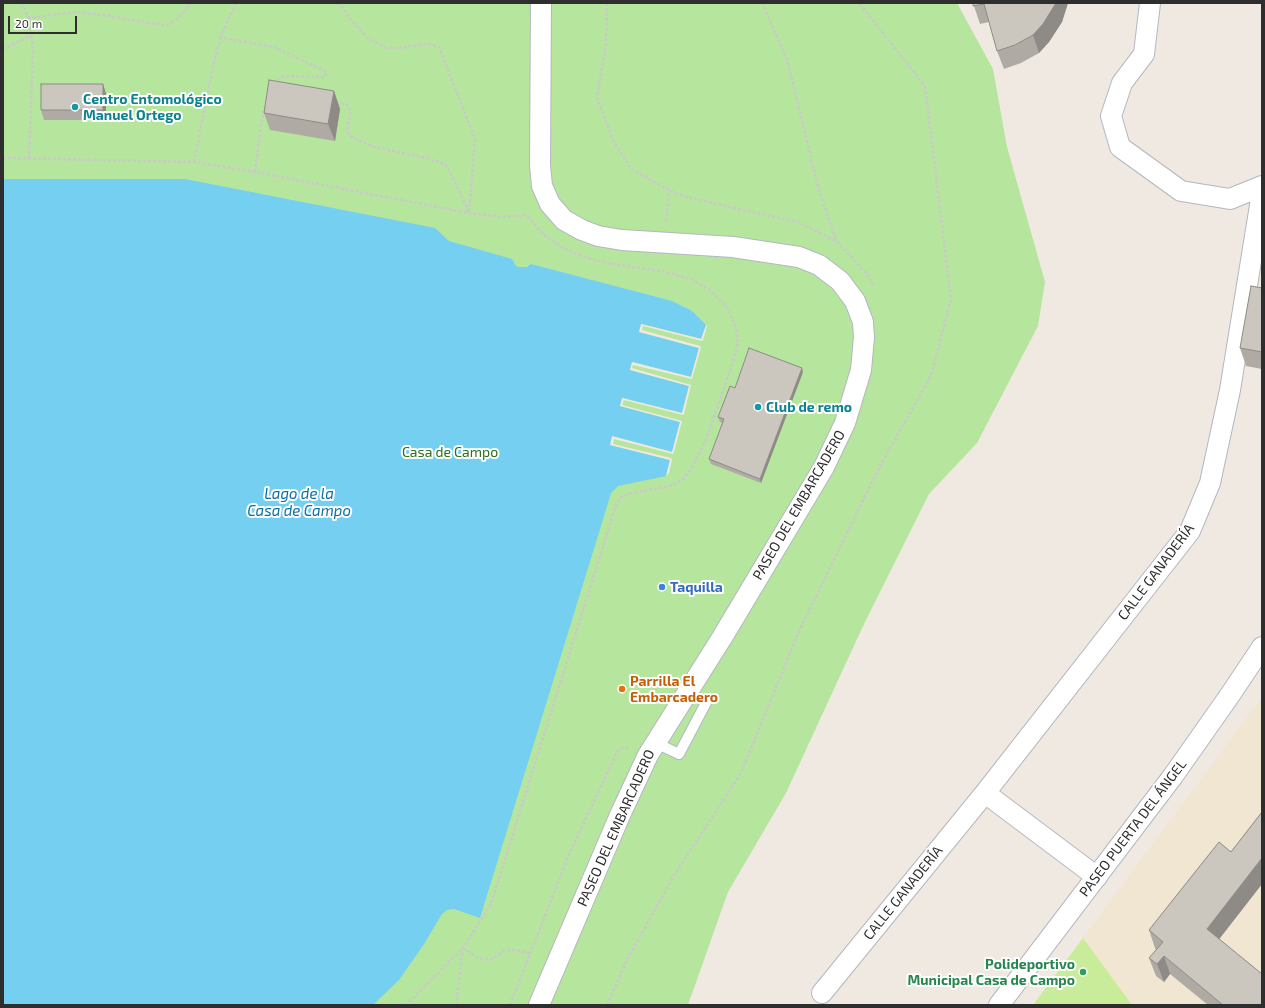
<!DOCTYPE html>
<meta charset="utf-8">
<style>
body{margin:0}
#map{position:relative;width:1265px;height:1008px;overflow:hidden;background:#efe9e1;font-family:"Exo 2",sans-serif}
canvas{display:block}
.frame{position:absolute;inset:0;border:4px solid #2e2e2e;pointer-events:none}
.scale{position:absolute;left:8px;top:16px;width:69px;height:18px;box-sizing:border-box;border:2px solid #2e2e2e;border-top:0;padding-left:5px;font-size:12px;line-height:14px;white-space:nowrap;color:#2e2e2e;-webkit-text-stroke:3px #fff;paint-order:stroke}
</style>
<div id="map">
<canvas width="1265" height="1008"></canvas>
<div class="frame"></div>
<div class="scale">20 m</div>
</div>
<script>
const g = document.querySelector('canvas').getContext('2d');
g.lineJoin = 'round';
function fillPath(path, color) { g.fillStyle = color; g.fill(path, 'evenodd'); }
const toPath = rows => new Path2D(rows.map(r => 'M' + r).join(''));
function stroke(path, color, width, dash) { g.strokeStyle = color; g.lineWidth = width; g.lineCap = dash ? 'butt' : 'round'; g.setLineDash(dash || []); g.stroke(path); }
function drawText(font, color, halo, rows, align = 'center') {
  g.font = font + ' "Exo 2",sans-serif'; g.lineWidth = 4; g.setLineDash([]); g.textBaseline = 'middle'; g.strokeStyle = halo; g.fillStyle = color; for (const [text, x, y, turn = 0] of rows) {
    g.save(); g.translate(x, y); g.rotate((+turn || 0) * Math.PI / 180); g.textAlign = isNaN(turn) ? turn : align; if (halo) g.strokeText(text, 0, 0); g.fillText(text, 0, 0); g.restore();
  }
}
fillPath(toPath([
 [1262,697,1262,1005,1132,1005,1083,938]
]), '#f0e6d1');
fillPath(toPath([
 [3,3,957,3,993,69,1007,147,1045,282,1038,326,977,443,929,494,864,624,786,793,728,892,688,1005,3,1005]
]), '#b6e59e');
fillPath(toPath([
 [1083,938,1132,1005,1033,1005]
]), '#c9ec9a');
fillPath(toPath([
 [3,179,185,179,435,228,449,241,512,259,516,266,519,267,527,267,531,264,672,301,692,311,706,325,702,339,642,324,640,332,699,348,691,377,632,362,630,370,689,386,682,413,623,398,620,406,680,422,672,452,612,437,611,445,670,460,666,476,618,486,611,493,609,500,480,918,454,909,447,910,442,914,424,944,399,980,373,1005,3,1005]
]), '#75cff0');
fillPath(toPath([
 [641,324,701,339,706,325,707,326,703,340,702,341,643,326,642,330,700,346,701,347,692,379,633,365,632,368,691,385,684,414,683,415,624,400,622,405,682,421,674,452,673,454,614,439,613,444,671,458,672,460,669,473,666,476,670,460,610,445,612,436,672,452,680,422,620,406,622,398,682,413,689,386,630,370,632,362,691,377,699,348,639,332]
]), '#efe9e1');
const service = toPath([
 [656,743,679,754,708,699]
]);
const minor = toPath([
 [1150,3,1144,54,1122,83,1111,116,1120,147,1181,191,1230,199,1262,186],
 [985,793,1097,877],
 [822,993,985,793,1190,531,1210,483,1230,390,1262,193],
 [539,1005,620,815,648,755,723,636,824,467,845,423,861,370,864,337,863,322,855,301,840,281,819,265,799,257,733,247,622,240,598,236,582,230,564,220,550,204,542,186,540,165,541,3],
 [999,1005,1173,776,1230,695,1262,647]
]);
stroke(service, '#b4b7c1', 12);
stroke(minor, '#b4b7c1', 22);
stroke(toPath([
 [21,3,26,11,30,25,33,50,29,158],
 [236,3,221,36,228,39,274,47,327,72,326,75,324,77,292,76,280,77,275,83],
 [337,3,342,7,353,22,368,38,386,48,400,48,429,44,439,47,475,139,469,213],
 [607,3,606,45,597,98,613,140,631,169,677,194,699,200,798,222,836,241,868,275,874,288],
 [762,3,787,59,818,187,836,240],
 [28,18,74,12,104,15,162,25,169,24,174,21,183,13,190,3],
 [3,49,32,35],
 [336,102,346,104,351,111,347,129,348,133,351,137,374,147,427,158,446,165,455,182,469,213],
 [3,158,194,162,255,172,469,213,503,217,526,215,544,235,560,246,576,254,594,260,618,265,661,271,691,279,710,290,726,306,736,327,738,342,733,362,705,442,692,468,684,478,673,485,628,494,620,498,616,505,491,904,463,948,406,1005],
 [194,162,214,62,221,36],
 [255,172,261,124,265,107],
 [666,221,669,190],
 [463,948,478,958,489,960,492,959,506,950,516,950,530,954],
 [456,1005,463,948],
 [510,1005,568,857,617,752,621,748,628,748],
 [607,1005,628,958,673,877,741,773,800,629,880,466,931,376,951,299,925,86,859,3]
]), '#c9c9c9', 2.5, [3, 2]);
stroke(service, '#fff', 10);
stroke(minor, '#fff', 20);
fillPath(toPath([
 [973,3,1068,3,1062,22,1049,42,1039,53,1021,63,1004,69,997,51,989,22,980,24],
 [103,84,106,94,106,120,44,120,41,110],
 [334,91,340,109,335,141,270,130,264,113],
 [1262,288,1262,369,1246,366,1240,348],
 [803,372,761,483,711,464,709,459,723,423,720,422,718,417,735,388],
 [1262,812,1262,884,1219,939,1262,1005,1208,1005,1170,974,1164,982,1156,976,1149,958,1156,950,1155,948,1149,930,1231,852]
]), '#afaba4');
fillPath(toPath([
 [1056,3,1068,3,1062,22,1049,42,1039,53,1033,35],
 [103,84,106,94,106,120,103,110],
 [334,91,340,109,335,141,328,124],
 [802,368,803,372,761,483,760,479],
 [1262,858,1262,884,1213,947,1207,929],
 [1164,956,1170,974,1164,982,1157,964]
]), '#8e8b86');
const building = toPath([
 [973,3,1056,3,1043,24,1033,35,1015,45,997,51,984,4,973,6,973,3],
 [269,80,334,91,328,124,264,113,269,80],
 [41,84,103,84,103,110,41,110,41,84],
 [1251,286,1262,288,1262,352,1240,348,1251,286],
 [749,348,802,368,760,479,709,459,724,419,718,417,730,386,735,388,749,348],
 [1262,812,1262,858,1207,929,1262,974,1262,1005,1223,1005,1164,956,1157,964,1149,958,1163,942,1149,930,1219,842,1231,852,1262,812]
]);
fillPath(building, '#cbc7bf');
stroke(building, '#8e8b86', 1);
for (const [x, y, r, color] of [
 [75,107,4,"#0f9aa8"],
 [758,407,4,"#0f9aa8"],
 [662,587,4,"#3f7fe0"],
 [622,689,4,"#e8710a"],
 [1083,972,4,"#2e9e5b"]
]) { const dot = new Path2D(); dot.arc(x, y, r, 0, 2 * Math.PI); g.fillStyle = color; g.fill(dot); stroke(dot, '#fff', 1.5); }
drawText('bold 14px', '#0d838f', '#fff', [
 ["Centro Entomológico",83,99],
 ["Manuel Ortego",83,115],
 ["Club de remo",766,407]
], 'left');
drawText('14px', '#2c6e1b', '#fff', [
 ["Casa de Campo",450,452]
]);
drawText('14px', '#2e2e2e', '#fff', [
 ["PASEO DEL EMBARCADERO",799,505,-60],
 ["CALLE GANADERÍA",1156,572,-53],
 ["PASEO DEL EMBARCADERO",616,828,-66],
 ["PASEO PUERTA DEL ÁNGEL",1133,828,-53],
 ["CALLE GANADERÍA",903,893,-51]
]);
drawText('bold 14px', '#366cbe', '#fff', [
 ["Taquilla",670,587]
], 'left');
drawText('bold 14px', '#c56008', '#fff', [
 ["Parrilla El",630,681],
 ["Embarcadero",630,697]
], 'left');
drawText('bold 14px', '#27864d', '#fff', [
 ["Polideportivo",1075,964],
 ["Municipal Casa de Campo",1075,980]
], 'right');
drawText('italic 15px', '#0d6fa3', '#fff', [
 ["Lago de la",299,494],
 ["Casa de Campo",299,511]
]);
</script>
